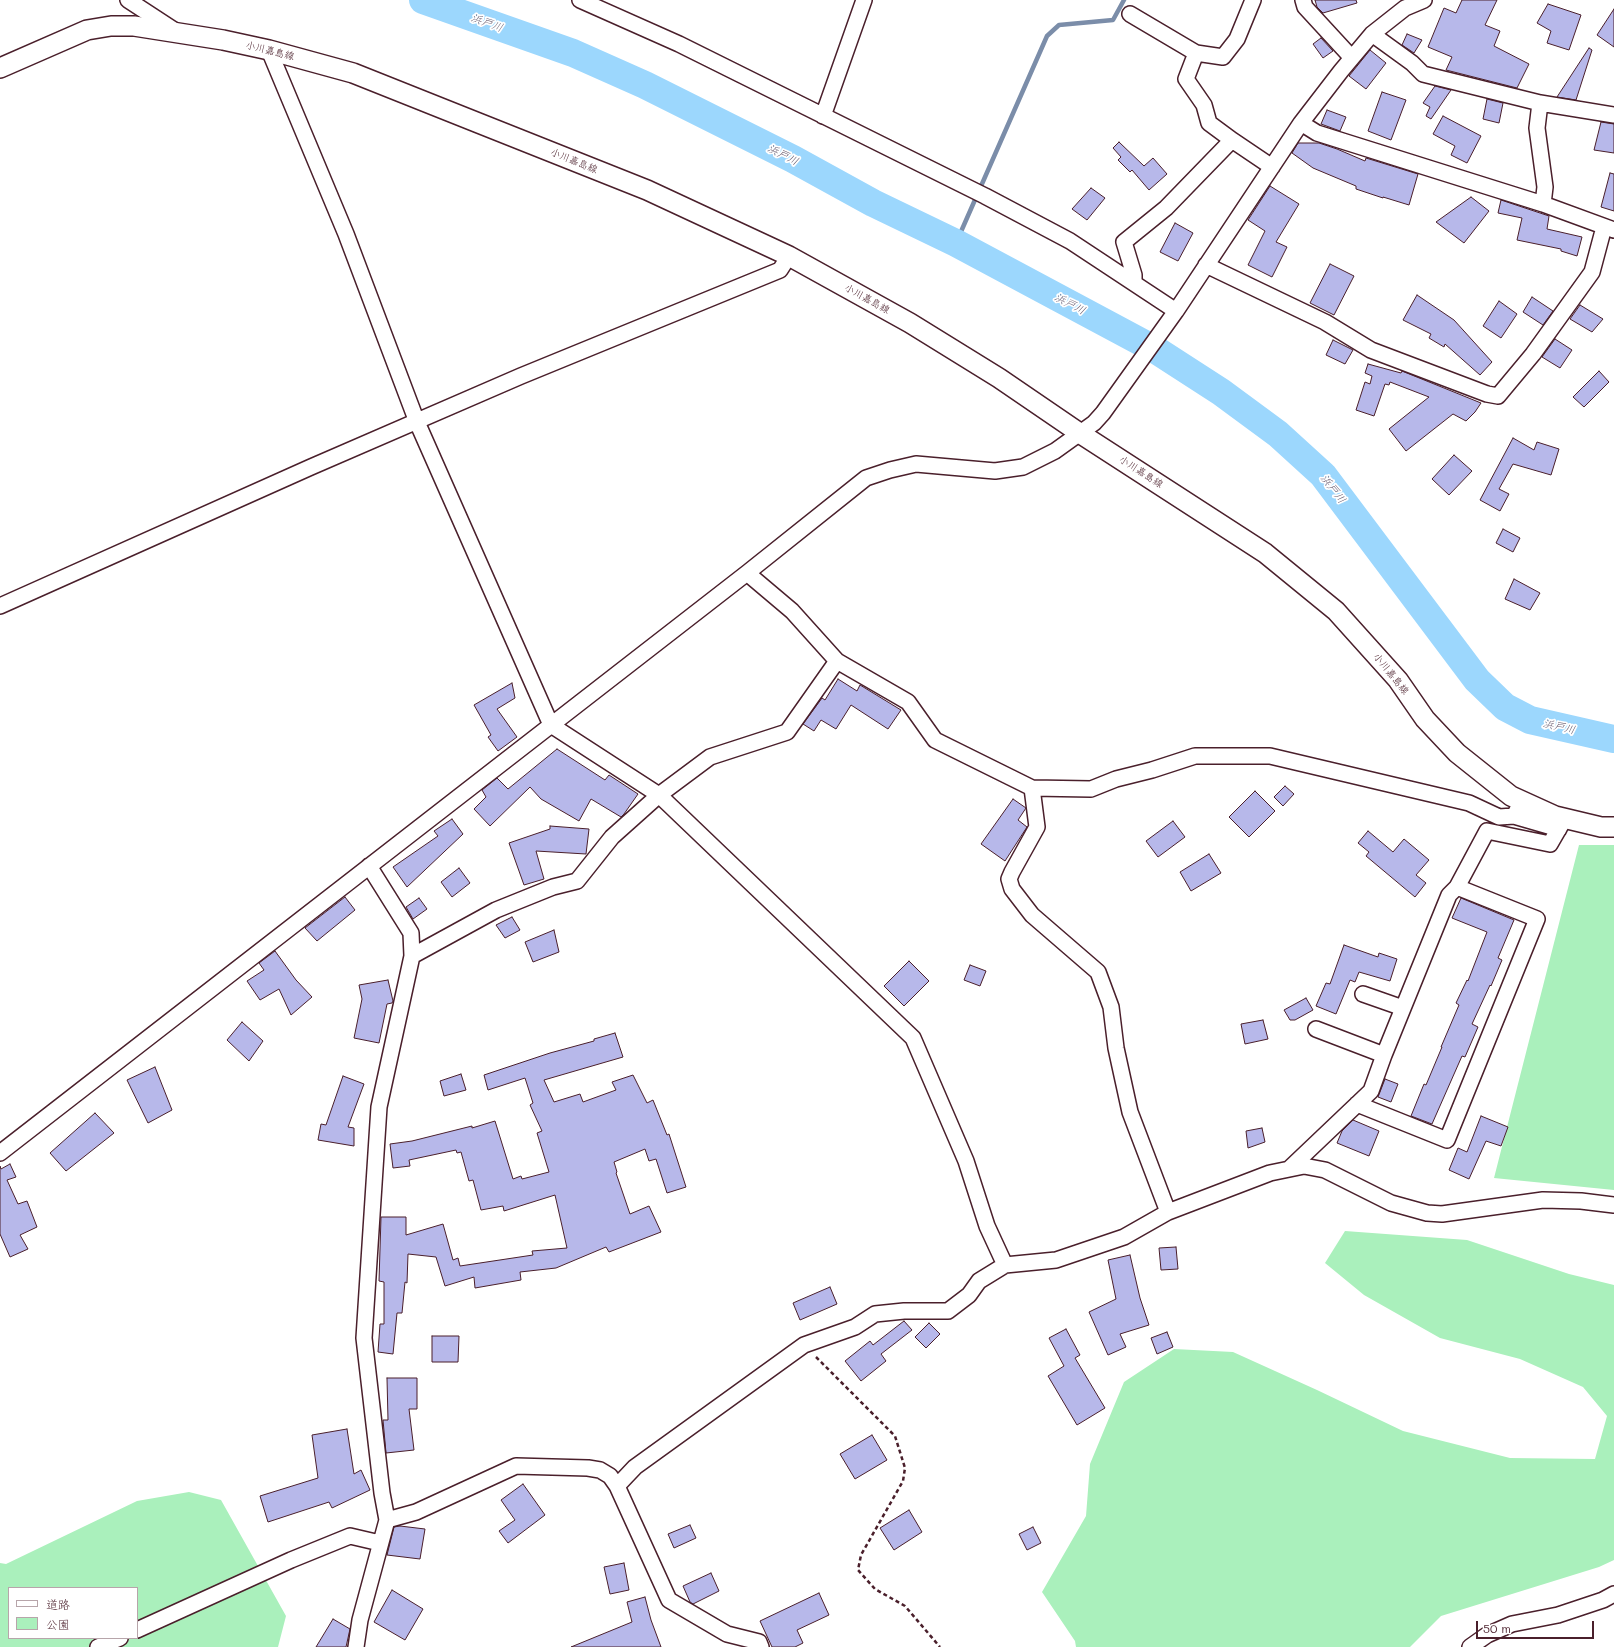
<!DOCTYPE html>
<meta charset="utf-8">
<style>
body{margin:0}
#map{position:relative;width:1614px;height:1647px;overflow:hidden;background:#fff;font-family:Mali,"Klee One",sans-serif}
canvas{display:block}
.legend{position:absolute;left:8px;top:1587px;width:130px;height:52px;box-sizing:border-box;background:#fff;border:1px solid #b7a5aa;margin:0;padding:5px 7px;list-style:none;font-size:12px;color:#4a1f2b}
.legend li{display:flex;align-items:center;gap:8px;height:20px}
.legend b{width:20px;border:1px solid #b7a5aa}
.scale{position:absolute;left:1476px;top:1621px;width:118px;height:18px;box-sizing:border-box;border:2px solid #4a1f2b;border-top:0;padding-left:5px;font-size:12px;line-height:14px;white-space:nowrap;color:#4a1f2b;-webkit-text-stroke:3px #fff;paint-order:stroke}
</style>
<div id="map">
<canvas width="1614" height="1647"></canvas>
<ul class="legend">
<li><b style="height:5px;background:#fff"></b>道路</li>
<li><b style="height:11px;background:#aaf0bc"></b>公園</li>
</ul>
<div class="scale">50 m</div>
</div>
<script>
const g = document.querySelector('canvas').getContext('2d');
g.lineJoin = 'round';
function fillPath(path, color) { g.fillStyle = color; g.fill(path, 'evenodd'); }
const toPath = rows => new Path2D(rows.map(r => 'M' + r).join(''));
function stroke(path, color, width, dash) { g.strokeStyle = color; g.lineWidth = width; g.lineCap = dash ? 'butt' : 'round'; g.setLineDash(dash || []); g.stroke(path); }
function drawText(font, color, halo, rows, align = 'center') {
  g.font = font + ' Mali,"Klee One",sans-serif'; g.lineWidth = 3.5; g.setLineDash([]); g.textBaseline = 'middle'; g.strokeStyle = halo; g.fillStyle = color; for (const [text, x, y, turn = 0] of rows) {
    g.save(); g.translate(x, y); g.rotate((+turn || 0) * Math.PI / 180); g.textAlign = isNaN(turn) ? turn : align; if (halo) g.strokeText(text, 0, 0); g.fillText(text, 0, 0); g.restore();
  }
}
fillPath(toPath([
 [1579,845,1614,845,1614,1190,1494,1178],
 [1345,1231,1467,1240,1569,1274,1614,1285,1614,1560,1599,1567,1441,1616,1410,1647,1076,1647,1075,1641,1042,1592,1086,1516,1090,1464,1124,1382,1174,1349,1233,1352,1317,1390,1403,1431,1510,1458,1595,1459,1607,1416,1583,1387,1520,1359,1440,1338,1364,1295,1325,1263],
 [189,1492,221,1500,286,1616,278,1647,0,1647,0,1563,6,1564,137,1501],
 [9,1588,137,1588,137,1638,9,1638]
]), '#aaf0bc');
stroke(toPath([
 [956,243,1047,36,1059,25,1113,20,1124,0]
]), '#7b8da9', 4.5);
stroke(toPath([
 [423,0,573,53,645,85,793,159,873,203,956,243,1156,350,1221,392,1278,434,1323,475,1477,680,1505,707,1530,720,1614,739]
]), '#9cd7fd', 28);
const building = toPath([
 [1315,0,1356,0,1357,3,1323,13,1317,7,1315,0],
 [1462,0,1497,0,1485,25,1500,31,1494,46,1529,64,1517,88,1446,70,1452,57,1428,47,1444,8,1456,13,1462,0],
 [1548,4,1581,15,1569,50,1547,43,1551,31,1537,23,1548,4],
 [1614,9,1614,47,1597,35,1614,9],
 [1407,34,1422,40,1414,53,1402,45,1407,34],
 [1321,38,1333,51,1323,58,1313,44,1321,38],
 [1589,48,1592,50,1576,100,1557,97,1589,48],
 [1370,50,1386,63,1366,89,1349,76,1370,50],
 [1435,86,1451,90,1431,119,1426,116,1430,107,1423,103,1435,86],
 [1382,92,1406,100,1391,140,1368,131,1382,92],
 [1487,99,1503,103,1499,123,1483,119,1487,99],
 [1327,110,1346,117,1340,131,1321,124,1327,110],
 [1443,116,1481,136,1467,163,1451,155,1455,146,1433,134,1443,116],
 [1601,122,1614,124,1614,153,1594,150,1601,122],
 [1119,142,1144,166,1153,158,1167,174,1149,190,1132,170,1130,172,1118,160,1121,157,1113,148,1119,142],
 [1298,143,1319,143,1337,149,1365,161,1366,158,1418,174,1409,205,1383,197,1383,198,1356,189,1356,186,1313,168,1292,153,1298,143],
 [1610,173,1614,174,1614,211,1601,207,1610,173],
 [1270,186,1299,204,1276,242,1287,247,1272,277,1248,265,1265,231,1248,220,1270,186],
 [1091,188,1105,198,1087,220,1072,209,1091,188],
 [1471,197,1489,211,1464,243,1436,222,1471,197],
 [1501,200,1549,216,1547,229,1582,237,1577,256,1561,251,1561,249,1517,240,1522,218,1498,213,1501,200],
 [1175,223,1193,233,1178,261,1160,252,1175,223],
 [1330,264,1354,276,1334,315,1310,303,1330,264],
 [1417,295,1454,320,1492,362,1480,375,1445,344,1444,347,1429,338,1431,334,1403,320,1417,295],
 [1532,297,1553,311,1543,325,1523,312,1532,297],
 [1499,301,1517,314,1501,338,1483,326,1499,301],
 [1580,305,1603,319,1592,332,1570,319,1580,305],
 [1555,339,1572,350,1560,368,1542,357,1555,339],
 [1333,340,1353,350,1345,364,1326,355,1333,340],
 [1368,364,1401,373,1402,371,1481,403,1475,412,1466,421,1453,414,1406,451,1389,429,1429,397,1390,382,1389,385,1385,384,1374,416,1356,410,1365,382,1370,384,1372,376,1365,373,1368,364],
 [1599,371,1609,382,1584,407,1573,397,1599,371],
 [1513,438,1534,450,1537,442,1559,449,1551,475,1513,464,1499,489,1509,494,1500,511,1480,500,1513,438],
 [1454,455,1472,471,1449,495,1432,479,1454,455],
 [1503,529,1520,538,1513,552,1496,543,1503,529],
 [1514,579,1540,593,1530,610,1505,599,1514,579],
 [838,679,857,691,860,685,901,710,888,729,851,705,836,729,821,720,814,731,803,724,822,698,825,700,838,679],
 [512,683,515,698,497,709,517,737,498,751,488,737,491,735,474,705,512,683],
 [557,749,605,780,609,775,638,794,624,814,621,817,591,799,579,821,541,799,530,787,490,826,474,809,486,797,482,790,497,778,508,789,557,749],
 [1285,786,1294,794,1283,806,1274,797,1285,786],
 [1255,791,1275,811,1249,837,1229,817,1255,791],
 [1013,799,1026,808,1018,820,1027,827,1005,861,981,844,1013,799],
 [452,819,463,834,407,887,393,867,438,836,434,831,452,819],
 [1173,821,1185,837,1158,857,1146,841,1173,821],
 [550,826,589,829,586,854,536,851,544,879,524,885,509,843,550,829,550,826],
 [1368,831,1393,852,1404,839,1429,860,1416,875,1426,883,1415,897,1366,856,1369,852,1358,843,1368,831],
 [1209,854,1221,873,1191,891,1180,872,1209,854],
 [459,868,470,883,452,897,441,882,459,868],
 [345,897,355,910,317,941,305,928,345,897],
 [419,898,427,909,413,919,406,907,419,898],
 [1461,898,1514,920,1498,958,1502,960,1491,986,1490,985,1472,1024,1478,1027,1465,1057,1462,1056,1432,1124,1411,1116,1424,1084,1426,1085,1442,1047,1441,1047,1459,1005,1456,1003,1467,980,1468,981,1487,932,1452,918,1461,898],
 [512,917,520,930,505,938,496,925,512,917],
 [554,930,559,952,533,962,525,942,554,930],
 [1344,945,1378,957,1379,953,1397,959,1390,981,1359,972,1355,982,1350,980,1336,1014,1316,1006,1326,983,1330,984,1344,945],
 [275,951,296,980,312,997,291,1015,279,989,260,1000,247,981,264,970,259,963,275,951],
 [909,961,929,981,904,1006,884,986,909,961],
 [970,965,986,971,980,986,964,980,970,965],
 [388,980,393,1001,392,1003,387,1004,379,1043,354,1038,362,999,359,985,388,980],
 [1306,998,1313,1010,1295,1020,1290,1020,1284,1010,1306,998],
 [1263,1020,1268,1039,1245,1044,1241,1024,1263,1020],
 [242,1022,263,1041,249,1061,227,1040,242,1022],
 [615,1033,623,1057,544,1080,554,1102,580,1094,583,1102,616,1090,612,1082,633,1075,647,1103,653,1100,667,1135,669,1134,686,1187,667,1193,656,1159,649,1161,645,1149,614,1162,617,1172,616,1173,630,1214,649,1206,661,1232,609,1252,606,1247,556,1268,520,1272,521,1280,475,1288,474,1277,445,1286,436,1257,408,1254,407,1283,405,1282,402,1313,397,1313,393,1354,378,1352,380,1324,384,1324,384,1282,379,1281,381,1217,406,1217,406,1235,443,1224,453,1260,458,1258,460,1266,533,1255,532,1251,567,1248,555,1195,504,1211,503,1206,481,1210,473,1180,469,1181,461,1152,457,1153,456,1150,409,1160,410,1166,393,1168,390,1144,412,1141,472,1126,472,1128,495,1121,513,1179,521,1176,522,1179,549,1172,537,1133,542,1131,530,1105,533,1103,525,1078,488,1090,484,1075,550,1053,594,1041,594,1039,615,1033],
 [155,1067,172,1110,148,1123,127,1080,155,1067],
 [461,1074,466,1090,444,1096,440,1081,461,1074],
 [343,1076,364,1084,348,1127,354,1128,354,1146,318,1140,321,1124,326,1125,343,1076],
 [1385,1079,1398,1084,1391,1102,1378,1097,1385,1079],
 [95,1113,114,1133,66,1171,50,1153,95,1113],
 [1481,1116,1508,1127,1501,1146,1486,1141,1469,1179,1449,1170,1458,1148,1467,1152,1481,1116],
 [1353,1120,1379,1131,1369,1156,1337,1143,1342,1131,1353,1120],
 [1262,1128,1265,1142,1248,1148,1246,1131,1262,1128],
 [10,1164,16,1177,7,1180,18,1204,27,1201,37,1227,20,1235,28,1249,10,1257,0,1234,0,1166,1,1169,10,1164],
 [1176,1247,1178,1269,1161,1270,1159,1248,1176,1247],
 [1130,1255,1140,1298,1149,1325,1120,1334,1126,1347,1108,1355,1089,1312,1116,1299,1108,1260,1130,1255],
 [830,1287,837,1304,800,1320,793,1303,830,1287],
 [904,1321,912,1330,881,1354,886,1361,861,1381,845,1361,870,1341,873,1345,904,1321],
 [929,1323,940,1334,926,1348,915,1337,929,1323],
 [1066,1329,1080,1355,1075,1358,1105,1408,1077,1425,1048,1376,1064,1366,1049,1338,1066,1329],
 [1167,1332,1173,1347,1157,1354,1151,1338,1167,1332],
 [432,1336,459,1336,458,1362,432,1362,432,1336],
 [387,1378,417,1378,417,1409,409,1409,414,1450,386,1453,383,1420,388,1420,387,1378],
 [347,1429,354,1474,361,1470,370,1490,332,1508,329,1502,268,1522,260,1496,318,1478,312,1435,347,1429],
 [872,1435,887,1460,855,1479,840,1454,872,1435],
 [523,1484,545,1515,508,1543,499,1531,515,1520,501,1500,523,1484],
 [909,1510,922,1532,894,1550,880,1528,909,1510],
 [690,1525,696,1538,674,1548,668,1534,690,1525],
 [400,1526,425,1529,420,1559,387,1555,394,1527,400,1526],
 [1033,1527,1041,1543,1027,1550,1019,1534,1033,1527],
 [624,1563,629,1590,610,1594,604,1567,624,1563],
 [711,1573,719,1591,693,1604,690,1602,683,1586,711,1573],
 [392,1590,423,1609,405,1640,374,1622,392,1590],
 [819,1593,829,1615,797,1630,803,1643,795,1647,772,1647,760,1621,819,1593],
 [645,1597,651,1620,661,1647,571,1647,632,1622,627,1602,645,1597],
 [333,1619,350,1629,346,1647,316,1647,333,1619]
]);
fillPath(building, '#b7b8ea');
stroke(building, '#4a1f2b', 1);
const minor = toPath([
 [128,0,177,32],
 [580,0,679,44,985,196,1070,241,1176,311],
 [1303,0,1305,7,1352,58],
 [1130,14,1196,53],
 [1372,34,1412,63,1423,74,1540,103,1614,115],
 [269,50,346,234,417,422,551,725,659,795,913,1038,966,1161,987,1226,1005,1265],
 [1540,103,1537,128,1545,187,1543,204],
 [823,116,864,0],
 [1301,123,1317,133,1543,204,1614,230],
 [1232,140,1209,123,1204,105,1186,79,1196,53,1223,57,1237,39,1253,0],
 [1206,265,1325,322,1371,350,1487,394,1498,396,1533,354,1592,272,1604,227],
 [1134,283,1134,275,1124,242,1166,208,1232,140,1272,167],
 [747,573,792,611,837,661,908,702,935,740,1032,788,1091,789,1116,779,1152,770,1195,756,1270,756,1469,803,1499,817,1514,816,1522,801],
 [0,606,311,467,521,376,780,270,789,256],
 [1032,788,1037,827,1012,872,1009,879,1012,889,1032,915,1098,972,1111,1007,1116,1048,1130,1112,1168,1212],
 [1514,816,1559,829],
 [412,956,496,910,553,887,577,881,612,837,659,795,710,757,787,732,837,661],
 [1363,994,1403,1008],
 [1316,1029,1384,1055],
 [1357,1104,1447,1140,1537,919,1457,887],
 [0,1153,747,573,866,478,890,470,916,464,995,471,1023,467,1055,451,1094,423,1103,413,1176,311,1301,123,1341,71,1372,34,1405,8,1424,0],
 [1289,1169,1371,1091,1384,1055,1449,895,1457,887,1487,831,1550,844,1565,818],
 [617,1486,635,1467,804,1345,855,1327,875,1314,904,1311,948,1311,969,1295,979,1281,1005,1265,1056,1260,1124,1237,1168,1212,1270,1173,1304,1166,1325,1170,1391,1203,1427,1213,1442,1214,1543,1200,1581,1201,1614,1205],
 [387,1520,416,1512,516,1466,588,1468,600,1470,610,1476,617,1486,669,1600,727,1634,759,1642,761,1647],
 [137,1630,291,1560,350,1536,380,1543],
 [98,1647,120,1638],
 [356,1647,360,1620,387,1520,382,1493,364,1338,379,1107,412,956,411,933,369,866],
 [1470,1647,1487,1635,1512,1624,1558,1615,1603,1600,1614,1594]
]);
const major = toPath([
 [0,68,87,30,111,26,134,26,223,40,269,50,353,73,476,122,647,190,789,256,910,323,999,378,1081,434,1265,553,1336,611,1398,680,1425,719,1457,753,1511,796,1555,816,1601,827,1614,827]
]);
stroke(minor, '#4a1f2b', 18);
stroke(major, '#4a1f2b', 22);
stroke(toPath([
 [816,1357,895,1436,905,1468,903,1481,861,1555,858,1570,875,1589,905,1606,940,1647]
]), '#4a1f2b', 2.5, [4, 3]);
stroke(minor, '#fff', 15);
stroke(major, '#fff', 19);
drawText('10px', '#4a1f2b', '#fff', [
 ["小川嘉島線",270,51,14],
 ["小川嘉島線",574,161,22],
 ["小川嘉島線",867,299,29],
 ["小川嘉島線",1141,472,33],
 ["小川嘉島線",1391,674,51]
]);
drawText('italic 11px', '#63566a', '#fff', [
 ["浜戸川",487,23,20],
 ["浜戸川",783,155,27],
 ["浜戸川",1070,304,28],
 ["浜戸川",1333,489,52],
 ["浜戸川",1559,727,13]
]);
</script>
